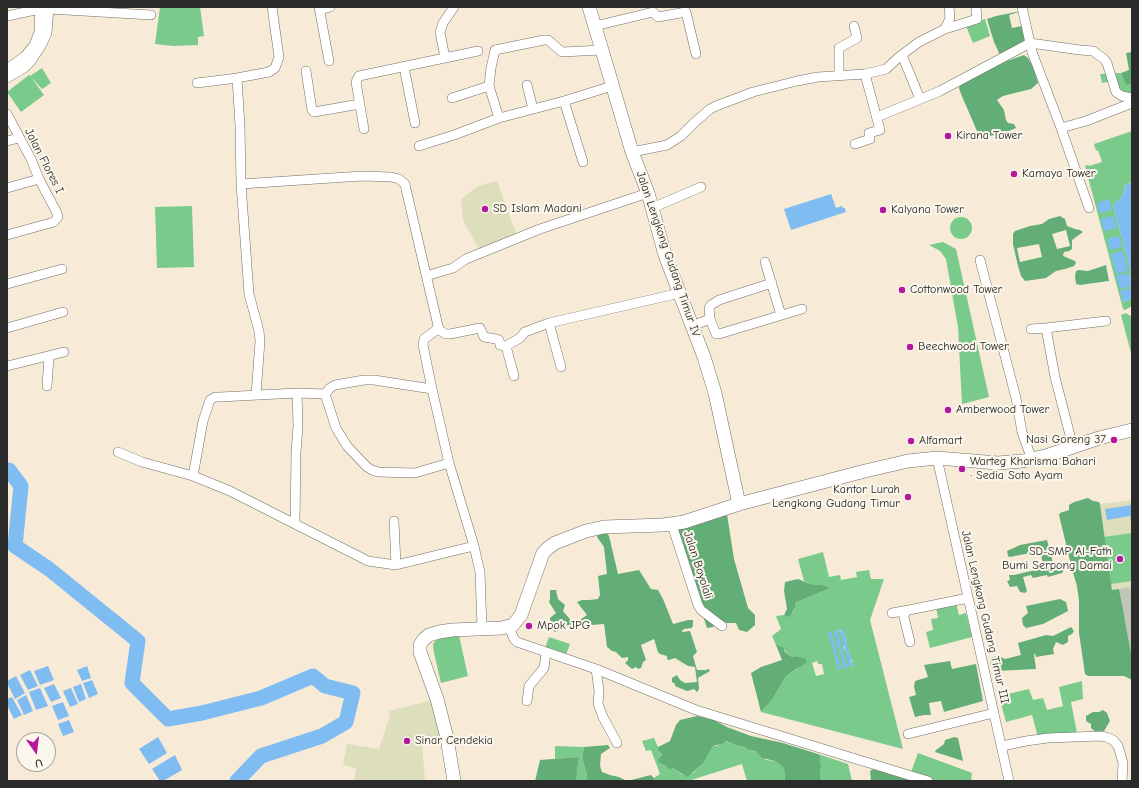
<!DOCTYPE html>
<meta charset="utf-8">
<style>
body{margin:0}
#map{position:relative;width:1139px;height:788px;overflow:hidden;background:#f7ebd7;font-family:"Comic Neue",sans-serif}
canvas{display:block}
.frame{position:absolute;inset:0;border:8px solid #2b2b2b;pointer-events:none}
.north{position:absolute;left:16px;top:732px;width:40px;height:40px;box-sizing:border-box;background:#fbf7ec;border:1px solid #a8a59f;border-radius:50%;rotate:166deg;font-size:11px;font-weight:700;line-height:16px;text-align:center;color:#2b2b2b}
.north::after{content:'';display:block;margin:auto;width:14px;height:18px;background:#b5179e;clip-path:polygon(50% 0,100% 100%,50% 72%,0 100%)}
</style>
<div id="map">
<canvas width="1139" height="788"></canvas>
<div class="frame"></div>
<div class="north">U</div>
</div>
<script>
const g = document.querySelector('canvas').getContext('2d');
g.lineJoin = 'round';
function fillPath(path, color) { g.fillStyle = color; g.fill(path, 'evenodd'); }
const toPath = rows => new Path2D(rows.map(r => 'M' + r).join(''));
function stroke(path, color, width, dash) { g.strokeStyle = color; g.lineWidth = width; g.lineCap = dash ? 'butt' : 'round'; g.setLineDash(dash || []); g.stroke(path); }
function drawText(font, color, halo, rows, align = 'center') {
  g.font = font + ' "Comic Neue",sans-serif'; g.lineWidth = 4; g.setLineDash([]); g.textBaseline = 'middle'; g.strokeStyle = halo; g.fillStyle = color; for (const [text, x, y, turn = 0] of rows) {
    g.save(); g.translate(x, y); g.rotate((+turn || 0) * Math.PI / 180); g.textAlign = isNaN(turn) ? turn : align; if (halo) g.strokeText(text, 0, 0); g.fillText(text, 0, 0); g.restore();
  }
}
fillPath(toPath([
 [497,181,517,236,480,251,463,220,461,199,478,186],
 [1132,500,1132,587,1112,591,1100,504],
 [433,700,441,739,422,744,425,781,354,781,356,768,343,765,347,744,379,749,390,715,389,711]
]), '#dddebc');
fillPath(toPath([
 [1132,587,1132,659,1119,589]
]), '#c2c6b9');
fillPath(toPath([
 [160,7,200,7,204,36,198,37,198,45,173,46,155,44],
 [985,19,990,36,973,43,966,26],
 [42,68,51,83,42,89,31,77,44,95,21,112,7,92,29,75,30,76],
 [1121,73,1126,84,1132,83,1132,101,1122,104,1114,81,1102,83,1100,74],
 [1132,131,1132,183,1126,184,1122,197,1113,205,1132,277,1132,284,1129,273,1120,289,1132,286,1132,288,1121,291,1123,302,1132,299,1132,306,1125,310,1123,309,1085,166,1088,165,1089,166,1102,162,1098,150,1096,151,1094,144],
 [192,206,194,267,157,268,155,207],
 '950 228a11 11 0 1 1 22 0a11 11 0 1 1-22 0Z',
 [943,242,956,249,989,397,962,404,958,327,946,259,940,251,929,245],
 [1126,313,1132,317,1132,353,1131,353,1121,315],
 [1132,533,1132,581,1111,584,1104,537],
 [823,552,829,577,840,575,841,580,857,577,856,572,869,570,871,579,884,579,870,620,903,749,761,712,772,700,786,676,797,669,805,658,797,656,792,657,778,645,776,645,772,636,781,629,776,616,784,615,786,617,792,613,795,609,795,604,797,602,828,589,822,585,810,584,804,581,798,559],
 [842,628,847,640,846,642,848,651,854,666,848,660,847,652,844,650,843,637,841,635,841,632,839,631],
 [817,661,818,664,822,664,824,674,816,676,812,663],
 [956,603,959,615,966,613,972,637,930,648,926,632,933,630,931,619,938,618,936,607],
 [458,631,468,676,441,683,434,653,433,644,440,636],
 [549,637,570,644,566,655,545,648],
 [1082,681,1083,699,1071,702,1077,733,1038,737,1032,715,1006,722,999,696,1029,689,1033,700,1043,698,1047,710,1063,706,1059,687],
 [654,738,658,747,658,751,660,752,662,756,660,758,660,763,666,767,673,768,683,775,693,773,703,764,713,746,717,746,725,741,735,745,746,747,752,751,757,752,766,760,775,761,784,768,785,781,747,781,742,764,688,781,655,781,654,778,660,774,651,750,646,751,642,741],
 [555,746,584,747,582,758,587,775,587,781,576,781,579,757,555,759],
 [918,753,972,773,971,781,937,781,911,772],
 [818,754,848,764,852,781,822,781,820,775,821,767,820,757]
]), '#7aca8b');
fillPath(toPath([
 [1021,11,1027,41,1000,55,994,42,987,19,996,16],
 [1019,12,1022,26,1012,28,1009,15],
 [1132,52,1132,83,1126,85,1121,73,1129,70,1126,53],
 [1024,55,1028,58,1034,69,1038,83,1031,89,1003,96,997,100,1004,110,1006,120,1008,123,1014,124,1016,128,1004,133,980,138,961,94,959,88,960,84,1007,61],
 [1060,216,1065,219,1067,226,1075,229,1080,230,1083,232,1072,240,1072,249,1069,251,1064,252,1063,256,1075,261,1076,263,1074,266,1065,269,1056,271,1046,278,1025,281,1021,276,1018,266,1013,244,1013,234,1015,231,1030,226,1042,224,1049,219],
 [1066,230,1070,246,1057,249,1052,234],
 [1039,244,1042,257,1020,262,1017,248],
 [1106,265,1109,281,1080,285,1076,284,1075,276,1076,271,1079,270,1088,271],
 [1088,498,1093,501,1099,502,1100,504,1112,590,1119,589,1122,604,1132,659,1132,680,1124,676,1088,676,1085,674,1079,633,1079,601,1077,586,1072,569,1059,515,1060,513,1069,510,1069,505,1074,502],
 [727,514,734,559,748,608,755,615,755,625,747,632,739,630,736,623,727,623,719,620,713,627,707,628,676,529],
 [607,533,609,536,618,574,639,570,651,589,658,590,663,599,673,624,688,620,693,620,693,625,692,628,684,629,682,631,682,632,690,631,697,652,693,656,697,670,706,670,709,669,710,671,698,678,699,689,697,692,694,689,687,691,675,686,675,684,672,682,672,678,677,675,680,680,685,683,697,682,695,667,688,666,675,658,669,660,667,659,667,656,660,654,658,652,654,639,641,645,646,660,643,662,641,668,638,669,636,667,632,669,625,663,628,660,628,657,622,658,616,652,612,651,607,647,604,624,578,626,563,625,561,629,555,632,551,627,550,618,556,613,549,602,550,599,550,590,556,590,558,599,565,605,563,611,574,624,587,615,577,602,582,600,589,600,598,599,600,595,598,576,607,574,604,547,597,537,599,534],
 [1047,540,1053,563,1068,561,1067,567,1062,573,1048,577,1047,575,1033,578,1031,575,1023,577,1027,591,1025,593,1020,592,1017,586,1010,587,1007,581,1010,580,1009,575,1014,575,1044,568,1040,551,1010,557,1008,556,1007,551,1020,545],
 [798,579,810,584,822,585,828,587,828,589,797,602,795,604,795,608,792,613,790,616,786,617,784,615,787,609,784,591,785,582],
 [1060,599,1066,602,1068,611,1043,624,1026,628,1023,625,1022,618,1028,613,1026,606],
 [1071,627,1074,631,1072,634,1068,636,1068,642,1063,645,1056,642,1053,649,1054,654,1036,657,1035,654,1034,654,1036,669,996,671,991,667,990,661,993,657,999,656,1005,659,1021,655,1018,643,1046,635,1053,636],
 [776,645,778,645,784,648,784,651,792,657,797,656,805,658,807,662,786,676,772,700,761,712,751,673,761,667,782,660],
 [950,661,952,669,976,664,983,701,944,712,941,701,929,703,931,715,924,715,915,717,909,697,916,695,914,687,915,681,928,677,924,665],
 [1103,710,1107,713,1110,721,1104,731,1097,733,1091,728,1091,724,1086,721,1086,716,1093,712,1099,712],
 [697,716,714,720,727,727,751,736,783,743,818,754,820,756,821,767,820,775,822,781,785,781,784,768,775,761,762,758,757,752,747,749,745,747,735,745,726,741,722,744,713,746,703,764,687,777,673,768,670,769,660,763,658,760,662,755,660,752,658,751,658,747,670,741,676,725,680,720],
 [954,737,958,738,963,761,935,752,936,750,944,744,945,740],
 [608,745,610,748,601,754,600,766,602,772,610,775,619,777,627,781,651,775,654,778,655,781,587,781,587,775,582,758,584,747],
 [579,757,576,781,535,781,540,760],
 [875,768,914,781,871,781,870,771]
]), '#63ae77');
fillPath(toPath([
 [1132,183,1132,277,1113,205,1122,197,1126,184],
 [831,194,836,208,842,206,843,208,845,208,846,212,791,230,784,209],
 [1109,199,1112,210,1099,213,1097,203],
 [1114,216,1117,228,1104,231,1101,219],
 [1119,236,1122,247,1110,250,1107,239],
 [1123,251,1128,271,1116,274,1111,254],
 [1129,273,1132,286,1120,289,1116,276],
 [1132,288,1132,299,1123,302,1120,291],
 [1132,505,1132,525,1130,516,1107,520,1105,509],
 [840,628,843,628,843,631,845,633,845,636,847,640,846,642,849,649,848,651,850,654,850,657,852,658,851,661,854,664,852,667,849,665,849,663,846,655,847,652,844,650,845,647,843,645,843,643,842,640,843,637,841,635],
 [834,630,837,630,838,634,840,636,839,638,841,641,840,644,842,646,841,649,843,651,842,653,845,655,844,659,846,660,846,663,848,666,846,669,843,667,844,664,842,662,841,654,839,652,839,649,837,647,838,645,836,642,837,639,835,637],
 [828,631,832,632,832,635,833,637,833,640,835,643,834,646,836,647,835,650,837,652,836,655,839,657,838,660,840,661,840,665,842,668,840,670,837,669,838,666,836,663,835,655,833,654,833,650,831,649,832,646,830,643,831,641,829,638],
 [48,666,54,680,40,685,34,671],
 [87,666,91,678,82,681,77,670],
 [30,670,38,686,28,690,20,675],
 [16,676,25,693,15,699,7,683,7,681],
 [92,680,98,694,89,698,83,683],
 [54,684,61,698,51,702,44,688],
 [81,684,86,699,79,702,73,687],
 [40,688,48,706,36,710,29,692],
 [71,688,78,704,70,707,63,691],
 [26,695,33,711,24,715,17,700],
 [12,697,22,715,14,719,7,705,7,699],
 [63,702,69,716,58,720,52,706],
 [69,720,74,732,63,736,58,724],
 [158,737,167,753,149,764,139,749],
 [175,755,182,770,163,781,160,781,152,769]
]), '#7fbcf2');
stroke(toPath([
 [7,470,9,470,21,486,15,546,49,569,138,641,132,683,168,719,202,713,261,698,313,676,325,686,353,693,346,722,322,736,261,756,237,781]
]), '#7fbcf2', 15);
const street = toPath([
 [319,7,329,61],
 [1022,7,1032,52,1061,128],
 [49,9,151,15],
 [320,10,330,7],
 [7,16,40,9],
 [595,26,653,12,658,17,686,12,696,54],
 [945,29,950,18,949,7],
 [602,50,562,52,548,40,544,40,495,50,491,68,489,86,499,118,564,101,612,86],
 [902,55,920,99],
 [445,58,440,32,443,23,454,7],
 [404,67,415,123],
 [7,69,25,56,34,45,39,32,40,7],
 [306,71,312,110,314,112,360,104],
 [865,74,886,69,899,57,919,42,945,29,977,19,976,7],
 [839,75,839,48,857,38,854,26],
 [7,78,24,68,31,61,41,46,47,33,49,7],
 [237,78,240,126,241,184,249,294,259,331,260,341,256,395],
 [197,83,237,78,269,72,275,68,279,57,272,7],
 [527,85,533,109],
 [452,98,489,86],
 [564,101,583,162],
 [7,114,31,159,39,179,57,213,58,217,54,222,7,235],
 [877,117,940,91,1030,43,1080,50,1093,51,1104,59,1107,63,1116,92,1122,96,1132,98],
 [364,129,356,82,359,76,478,51],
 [7,141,19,138],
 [419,146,454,135,499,118],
 [632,152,667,145,681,136,694,123,710,109,716,106,753,92,797,81,818,77,865,74,880,130,869,133,870,139,855,144],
 [241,184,362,176,391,177,399,179,405,184,406,189,439,330,446,334,450,334,480,328,484,337,496,339,499,340,500,345,506,346],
 [7,188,39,179],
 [652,208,701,187],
 [1089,208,1061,128,1086,121,1132,103],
 [980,260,1016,398,1022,432,1032,460],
 [765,262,781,315],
 [426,276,453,268,466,259,540,229,648,193],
 [772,283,719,300,711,305,709,308,710,319,716,334,719,334,802,309],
 [7,284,62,269],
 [549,323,561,367],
 [692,326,710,319],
 [7,328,63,312],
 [439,328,424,339,423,345,432,389,449,463,474,546,480,572,482,628],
 [1031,329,1046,328],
 [7,366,64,352],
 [514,376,506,346,520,338,525,332,549,323,680,293],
 [47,386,49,357],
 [297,393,325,394],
 [325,394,336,428,347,446,367,467,372,470,378,472,415,473,449,463],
 [325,394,330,388,335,385,364,380,374,380,432,389],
 [1073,447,1055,377,1046,328,1106,321],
 [118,452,142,462,193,476,230,491,368,561,396,565,474,546],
 [937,458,1009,781],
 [193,476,203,421,210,400,215,397,220,397,297,393,298,426,296,452,295,523],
 [394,521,396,565],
 [672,525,698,605,701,610,722,626],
 [892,613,909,610],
 [509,627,514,639,517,642,596,669,696,710,928,781],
 [910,642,904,617,905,612,909,610,968,598],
 [596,669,599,691,598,704,603,717,617,743],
 [527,701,529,686,544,668,546,653],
 [908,734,994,713],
 [1002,746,1026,741,1048,738,1100,736,1106,737,1113,740,1118,746,1123,763,1122,781]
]);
const secondary = toPath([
 [589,7,602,50,632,152,648,193,665,255,704,357,715,393,739,504],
 [454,781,447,738,437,699,420,652,420,645,423,640,429,635,439,632,452,630,502,628,513,625,521,615,543,553,548,548,555,543,586,531,604,527,663,525,684,522,739,504,865,471,908,461,937,458,998,463,1023,461,1049,455,1099,438,1132,430]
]);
stroke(street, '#726e67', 10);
stroke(secondary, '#726e67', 14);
stroke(street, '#fff', 9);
stroke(secondary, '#fff', 13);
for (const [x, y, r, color] of [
 [948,136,4,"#b5179e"],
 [1014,174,4,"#b5179e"],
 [485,209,4,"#b5179e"],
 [883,210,4,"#b5179e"],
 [902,290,4,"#b5179e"],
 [910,347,4,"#b5179e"],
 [948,410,4,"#b5179e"],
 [1114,440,4,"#b5179e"],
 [911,441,4,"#b5179e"],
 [962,469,4,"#b5179e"],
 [908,497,4,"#b5179e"],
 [1120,559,4,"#b5179e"],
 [529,626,4,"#b5179e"],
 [407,741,4,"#b5179e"]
]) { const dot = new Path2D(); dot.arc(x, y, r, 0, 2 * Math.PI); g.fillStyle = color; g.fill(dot); stroke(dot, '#fbf7ec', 1.5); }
drawText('12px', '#2b2b2b', '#fbf7ec', [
 ["Kirana Tower",956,136],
 ["Kamaya Tower",1022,174],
 ["SD Islam Madani",493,209],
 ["Kalyana Tower",891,210],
 ["Cottonwood Tower",910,290],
 ["Beechwood Tower",918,347],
 ["Amberwood Tower",956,410],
 ["Nasi Goreng 37",1106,440,"right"],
 ["Alfamart",919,441],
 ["Warteg Kharisma Bahari",970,462],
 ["· Sedia Soto Ayam",970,476],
 ["Kantor Lurah",900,490,"right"],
 ["Lengkong Gudang Timur",900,504,"right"],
 ["SD-SMP Al-Fath",1112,552,"right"],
 ["Bumi Serpong Damai",1112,566,"right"],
 ["Mpok JPG",537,626],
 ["Sinar Cendekia",415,741]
], 'left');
drawText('12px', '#2b2b2b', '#fbf7ec', [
 ["Jalan Flores I",44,161,63],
 ["Jalan Lengkong Gudang Timur IV",668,254,71],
 ["Jalan Boyolali",698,565,72],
 ["Jalan Lengkong Gudang Timur III",985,617,77]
]);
</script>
